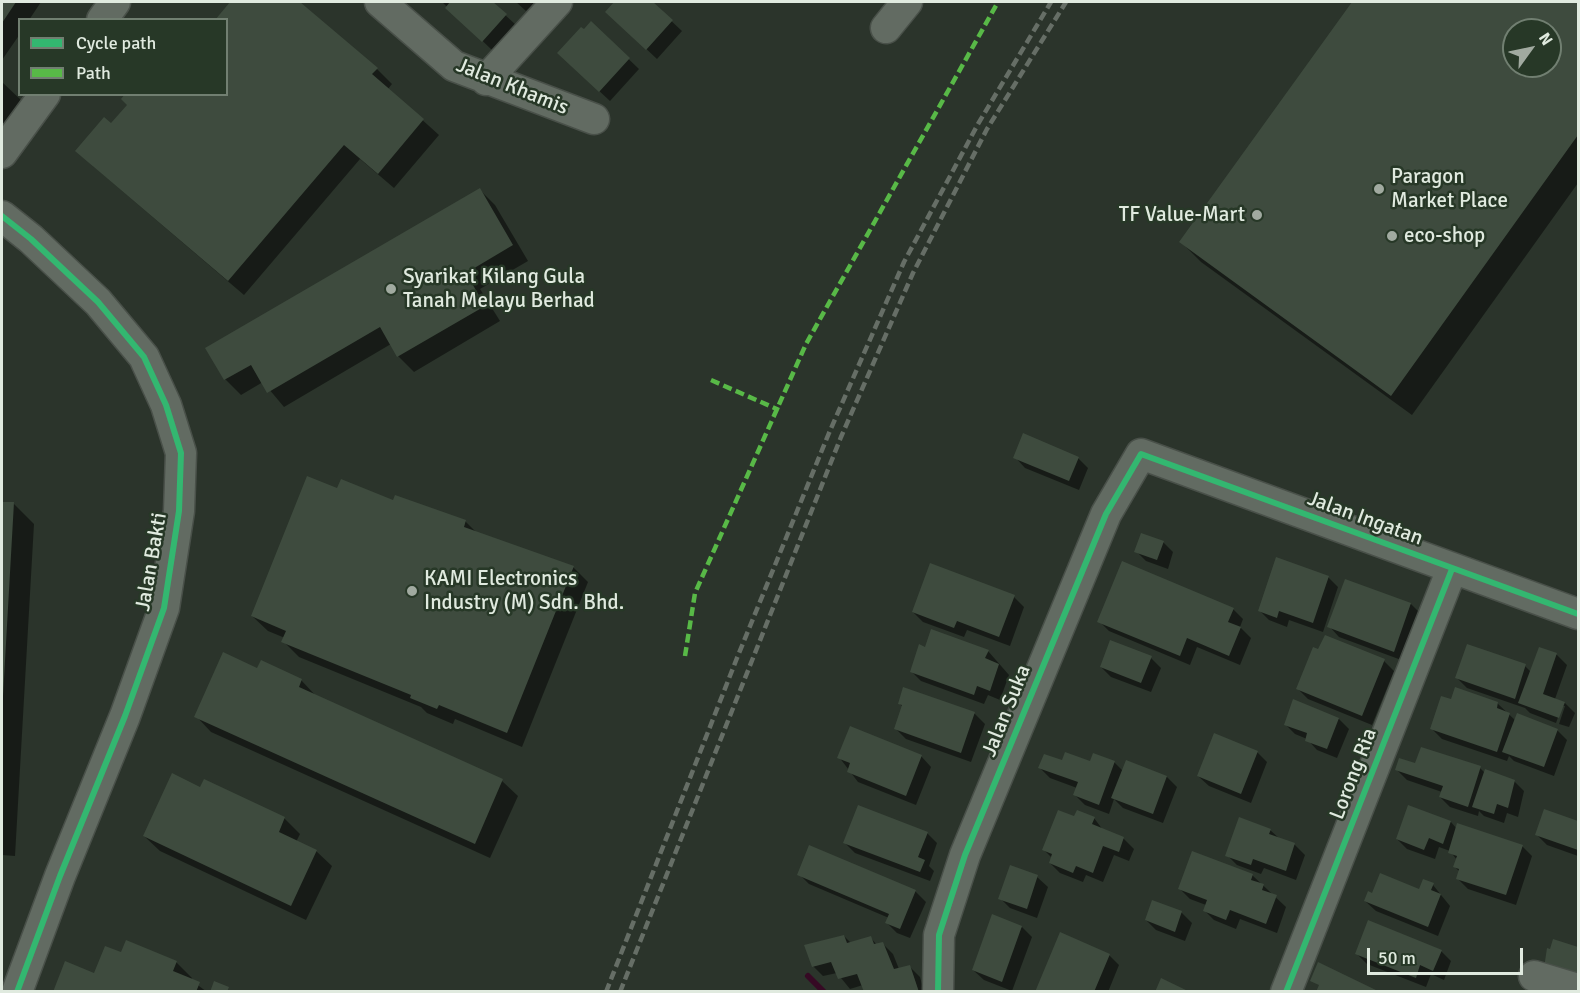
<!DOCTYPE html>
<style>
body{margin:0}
#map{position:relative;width:1580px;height:993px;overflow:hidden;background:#2b342b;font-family:Signika,sans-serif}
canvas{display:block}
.frame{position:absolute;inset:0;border:3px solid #e0eadf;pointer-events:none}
.legend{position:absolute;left:18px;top:18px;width:210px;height:78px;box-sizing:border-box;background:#273827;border:2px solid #717f71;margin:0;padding:8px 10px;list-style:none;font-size:18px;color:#e0eadf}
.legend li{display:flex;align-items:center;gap:12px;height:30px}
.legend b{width:30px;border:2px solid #717f71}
.north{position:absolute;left:1502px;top:18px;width:60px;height:60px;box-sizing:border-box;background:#273827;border:2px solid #717f71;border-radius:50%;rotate:57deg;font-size:16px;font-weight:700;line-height:24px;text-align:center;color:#e0eadf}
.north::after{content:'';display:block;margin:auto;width:21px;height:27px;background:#a1aaa0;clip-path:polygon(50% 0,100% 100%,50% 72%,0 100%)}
.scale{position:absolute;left:1367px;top:948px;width:156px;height:27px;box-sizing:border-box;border:3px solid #e0eadf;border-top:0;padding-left:8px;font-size:18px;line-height:21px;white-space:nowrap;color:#e0eadf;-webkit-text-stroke:4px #273827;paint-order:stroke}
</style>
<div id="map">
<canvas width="1580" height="993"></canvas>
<div class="frame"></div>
<ul class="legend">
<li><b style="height:8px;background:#33b770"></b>Cycle path</li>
<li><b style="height:8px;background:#58b947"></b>Path</li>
</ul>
<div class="north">N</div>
<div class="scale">50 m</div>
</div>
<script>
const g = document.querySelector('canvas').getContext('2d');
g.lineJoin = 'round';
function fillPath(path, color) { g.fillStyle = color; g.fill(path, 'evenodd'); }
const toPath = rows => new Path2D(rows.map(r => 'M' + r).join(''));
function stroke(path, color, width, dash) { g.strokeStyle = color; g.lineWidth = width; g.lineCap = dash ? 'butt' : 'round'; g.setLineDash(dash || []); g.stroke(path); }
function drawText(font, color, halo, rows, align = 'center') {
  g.font = font + ' Signika,sans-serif'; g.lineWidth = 5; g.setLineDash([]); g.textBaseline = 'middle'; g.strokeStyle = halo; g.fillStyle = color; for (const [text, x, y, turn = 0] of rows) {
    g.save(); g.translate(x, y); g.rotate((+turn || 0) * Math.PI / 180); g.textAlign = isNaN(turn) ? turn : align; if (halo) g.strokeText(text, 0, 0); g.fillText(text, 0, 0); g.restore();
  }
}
fillPath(toPath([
 [2,2,41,2,29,20,20,20,20,34,2,60],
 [232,2,298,2,377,69,392,84,388,89,439,135,394,188,360,159,244,295,93,166,111,125,129,105,226,94,226,20,217,20],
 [442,2,491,2,516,25,493,51],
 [516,2,535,2,526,11],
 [615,2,651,2,682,31,657,59,607,12],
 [1354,2,1578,2,1578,183,1412,415,1201,262,1181,242],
 [1514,30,1550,30,1550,66,1514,66],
 [591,23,639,69,610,101,569,63,584,31],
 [2,82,21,100,2,130],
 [480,190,495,205,528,261,480,289,500,321,414,372,398,356,391,344,284,407,263,382,241,395,225,379,207,348],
 [1015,457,1078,458,1088,468,1079,490,1025,468],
 [338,490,465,521,477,533,573,567,588,582,522,747,455,719,453,724,427,713,421,707,299,657,283,641,285,638,268,631,252,616],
 [2,503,13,503,34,524,15,856,2,855],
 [1163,542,1173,552,1168,569,1146,561,1136,551],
 [1328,577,1338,587,1323,632,1289,620,1287,627,1269,620,1259,610],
 [1014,597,1024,607,1010,646,967,630,964,637,923,622,913,612],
 [1411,604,1421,614,1404,661,1339,637,1329,626],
 [1233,609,1243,619,1240,627,1251,638,1240,665,1197,647,1190,665,1109,631,1099,621],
 [925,648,988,651,1009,675,1000,700,988,695,984,704,921,681,911,671],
 [1540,648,1557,655,1567,665,1555,699,1565,703,1575,713,1569,727,1559,724,1565,706,1562,706,1556,723,1530,713,1525,708,1467,688,1457,678,1525,666,1531,672],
 [1319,651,1384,661,1394,671,1372,725,1308,699,1298,689],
 [1151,658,1161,668,1151,692,1111,677,1101,667],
 [301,680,316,696,502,781,518,796,490,858,211,732,196,716],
 [904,689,975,714,985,724,971,762,906,739,896,729,903,707,899,703],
 [1497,703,1516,721,1557,730,1567,740,1554,776,1514,761,1509,756,1507,761,1442,739,1432,729],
 [1339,719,1349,729,1337,758,1317,750,1307,739,1295,734,1285,724],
 [1257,752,1267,762,1251,803,1209,786,1198,776],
 [921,756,931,767,916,805,858,782,839,757],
 [1063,762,1114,762,1123,771,1167,777,1177,787,1163,823,1123,808,1114,799,1109,814,1085,805,1075,795,1077,788,1050,778,1040,768],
 [1416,765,1480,768,1485,773,1514,781,1524,791,1518,817,1507,813,1504,823,1484,816,1479,811,1478,816,1450,807,1440,797,1442,792,1407,780,1397,770],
 [200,789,284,818,300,834,296,842,316,851,332,866,306,920,160,851,144,836],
 [1409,807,1451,822,1457,829,1522,846,1532,856,1516,905,1468,889,1458,879,1460,872,1455,867,1457,860,1450,851,1439,847,1435,859,1407,849,1397,839],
 [1545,811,1578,823,1578,856,1547,845,1537,835],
 [1075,818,1094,818,1103,830,1124,839,1134,849,1129,861,1114,855,1103,882,1086,875,1083,882,1060,873,1050,863,1052,858,1044,850],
 [1270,830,1280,839,1295,845,1305,855,1296,880,1264,868,1261,874,1237,865,1227,855],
 [927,833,937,843,929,866,934,871,930,881,855,853,845,843],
 [810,847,915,891,926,902,910,938,897,933,887,923,889,918,809,884,799,874],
 [1011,867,1037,877,1048,887,1037,918,1010,908,1000,898],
 [1252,875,1286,907,1277,933,1240,919,1236,929,1214,920,1204,910,1206,905,1190,899,1180,889],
 [1433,885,1450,906,1438,936,1376,911,1365,901,1373,895,1420,891],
 [1153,902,1182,913,1192,923,1185,941,1156,930,1146,920],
 [1022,927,1032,937,1012,991,984,980,973,970],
 [844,936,851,943,871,938,877,945,883,944,893,954,899,969,910,967,920,977,924,992,865,992,863,985,850,989,837,973,823,976,813,966],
 [1441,951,1451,961,1444,980,1431,974,1426,987,1367,964,1357,954],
 [121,954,176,962,192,978,191,980,207,992,54,992,95,975],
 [1109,955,1119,965,1108,992,1036,992]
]), '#0007');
stroke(toPath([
 [808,976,824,992]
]), '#360a24', 6);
fillPath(toPath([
 [2,2,16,2,2,23],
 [230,2,300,2,378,68,372,74,424,119,378,174,344,145,228,281,75,151,104,117,111,123,127,105,121,99,125,94,226,94,226,20,215,20],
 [450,2,493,2,507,14,482,42,445,8],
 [614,2,653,2,673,20,646,50,605,12],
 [1352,2,1578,2,1578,135,1391,396,1179,242],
 [1514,30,1550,30,1550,66,1514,66],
 [591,21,630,58,599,92,557,53,581,27,584,29],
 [480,188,513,245,466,273,485,306,397,357,380,327,267,393,251,365,224,380,205,348],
 [1023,433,1079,457,1069,481,1013,458],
 [307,476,337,488,341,479,393,500,395,495,466,520,464,527,574,566,507,733,439,705,437,709,410,698,411,695,281,642,286,631,251,616],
 [2,502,14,502,3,696,2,696],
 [1141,533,1164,541,1157,560,1134,552],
 [1276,557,1329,576,1313,623,1279,611,1277,618,1258,611],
 [1122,561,1234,608,1228,622,1241,627,1229,656,1187,638,1180,656,1097,622],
 [930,563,1015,595,999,637,957,621,954,628,912,612],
 [1345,579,1411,603,1394,652,1327,627],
 [931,629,989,650,985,658,999,664,990,691,977,686,974,695,910,672,919,644,925,647],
 [1325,635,1385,659,1362,716,1296,689,1313,647,1318,649],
 [1110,640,1152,656,1141,683,1100,667],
 [1467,644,1526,664,1515,699,1455,678],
 [1539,647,1557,653,1543,694,1565,702,1559,718,1518,703],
 [223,652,257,668,261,660,302,679,299,687,503,779,475,844,194,717],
 [903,687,975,712,961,753,894,729,902,705,898,704],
 [1455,687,1498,702,1497,708,1510,713,1497,752,1430,729,1441,696,1451,699],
 [1293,699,1339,718,1327,749,1305,741,1307,733,1284,725],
 [1517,713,1558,729,1544,767,1502,752],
 [850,726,922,755,906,796,847,772,850,763,837,758],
 [1214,733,1258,751,1241,794,1197,776],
 [1421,747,1481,766,1468,807,1439,797,1443,786,1395,770,1399,758,1415,763],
 [1065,752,1090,761,1093,753,1115,761,1099,805,1073,795,1078,782,1038,768,1044,754,1062,760],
 [1126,760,1167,776,1153,814,1111,798],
 [1485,769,1515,780,1508,808,1497,804,1494,814,1472,807],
 [172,773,200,787,204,779,285,817,279,832,317,850,291,906,143,836],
 [858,805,928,832,918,857,925,860,920,872,843,843],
 [1408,805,1451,821,1443,844,1429,838,1424,850,1396,839],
 [1544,809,1578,821,1578,850,1535,835],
 [1058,810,1074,816,1077,810,1095,817,1092,824,1124,837,1119,852,1103,846,1093,873,1076,866,1073,873,1049,863,1052,854,1042,850],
 [1239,817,1271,829,1269,834,1295,843,1286,871,1253,859,1251,865,1225,856],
 [1457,823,1523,845,1506,895,1456,879,1459,869,1453,867,1457,856,1448,853],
 [809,845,916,890,900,929,885,923,889,914,797,875],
 [1192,851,1253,874,1251,880,1264,884,1262,890,1277,895,1266,924,1230,910,1226,920,1203,911,1207,900,1178,889],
 [1010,865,1038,875,1027,909,998,899],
 [1380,873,1419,889,1423,879,1434,883,1431,890,1441,894,1428,927,1364,901,1368,891,1372,893],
 [1152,900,1182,911,1175,932,1145,920],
 [992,914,1022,926,1002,982,972,970],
 [1368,920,1442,950,1433,971,1420,965,1416,978,1355,954],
 [1060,932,1110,954,1094,992,1035,992],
 [844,935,847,943,871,936,874,944,883,942,894,969,910,965,919,992,864,992,857,974,838,979,831,962,812,967,804,945],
 [1553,939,1578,947,1578,973,1575,972,1573,978,1544,968,1547,948,1550,949],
 [126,940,177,961,173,971,200,982,196,992,53,992,65,961,94,973,105,946,121,952],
 [1318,962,1380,992,1316,992,1319,985,1310,981],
 [1161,978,1190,992,1155,992],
 [214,981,229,987,227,992,210,992]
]), '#3e4b3e');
const minor = toPath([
 [380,2,454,66,594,119],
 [102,20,115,2],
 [886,28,907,2],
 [486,80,557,2],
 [2,153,45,94],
 [2,216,31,239,98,302,144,357,166,405,181,453,179,511,164,608,125,716,60,876,17,992],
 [1534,976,1578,989],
 [938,992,939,935,965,855,1106,514,1141,454,1578,614],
 [1286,992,1452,569]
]);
stroke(minor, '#495049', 33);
stroke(minor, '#626b62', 30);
stroke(toPath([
 [606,992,737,658,829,433,904,262,978,124,1051,2],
 [620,992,841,437,913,273,987,129,1066,2]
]), '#666e66', 4.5, [9, 4.5]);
stroke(toPath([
 [711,380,779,410],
 [685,656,695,593,806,344,998,2]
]), '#58b947', 4.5, [9, 4.5]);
stroke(toPath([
 [2,216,31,239,98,302,144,357,166,405,181,453,179,511,164,608,125,716,60,876,17,992],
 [938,992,939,935,965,855,1106,514,1141,454,1578,614],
 [1286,992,1452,569]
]), '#33b770', 6);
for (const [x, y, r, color] of [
 [1379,189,6,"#a1aaa0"],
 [1257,215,6,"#a1aaa0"],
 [1392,236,6,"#a1aaa0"],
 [391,289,6,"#a1aaa0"],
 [412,591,6,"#a1aaa0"]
]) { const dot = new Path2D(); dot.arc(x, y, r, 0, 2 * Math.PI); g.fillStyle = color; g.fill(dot); stroke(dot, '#273827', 2); }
drawText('21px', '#e0eadf', '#273827', [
 ["Jalan Khamis",512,87,22],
 ["Jalan Ingatan",1365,519,20],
 ["Jalan Bakti",152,562,-80],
 ["Jalan Suka",1007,711,-68],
 ["Lorong Ria",1354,774,-69]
]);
drawText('21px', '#e0eadf', '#273827', [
 ["Paragon",1391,177],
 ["Market Place",1391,201],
 ["TF Value-Mart",1245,215,"right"],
 ["eco-shop",1404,236],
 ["Syarikat Kilang Gula",403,277],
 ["Tanah Melayu Berhad",403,301],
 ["KAMI Electronics",424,579],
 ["Industry (M) Sdn. Bhd.",424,603]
], 'left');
</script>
